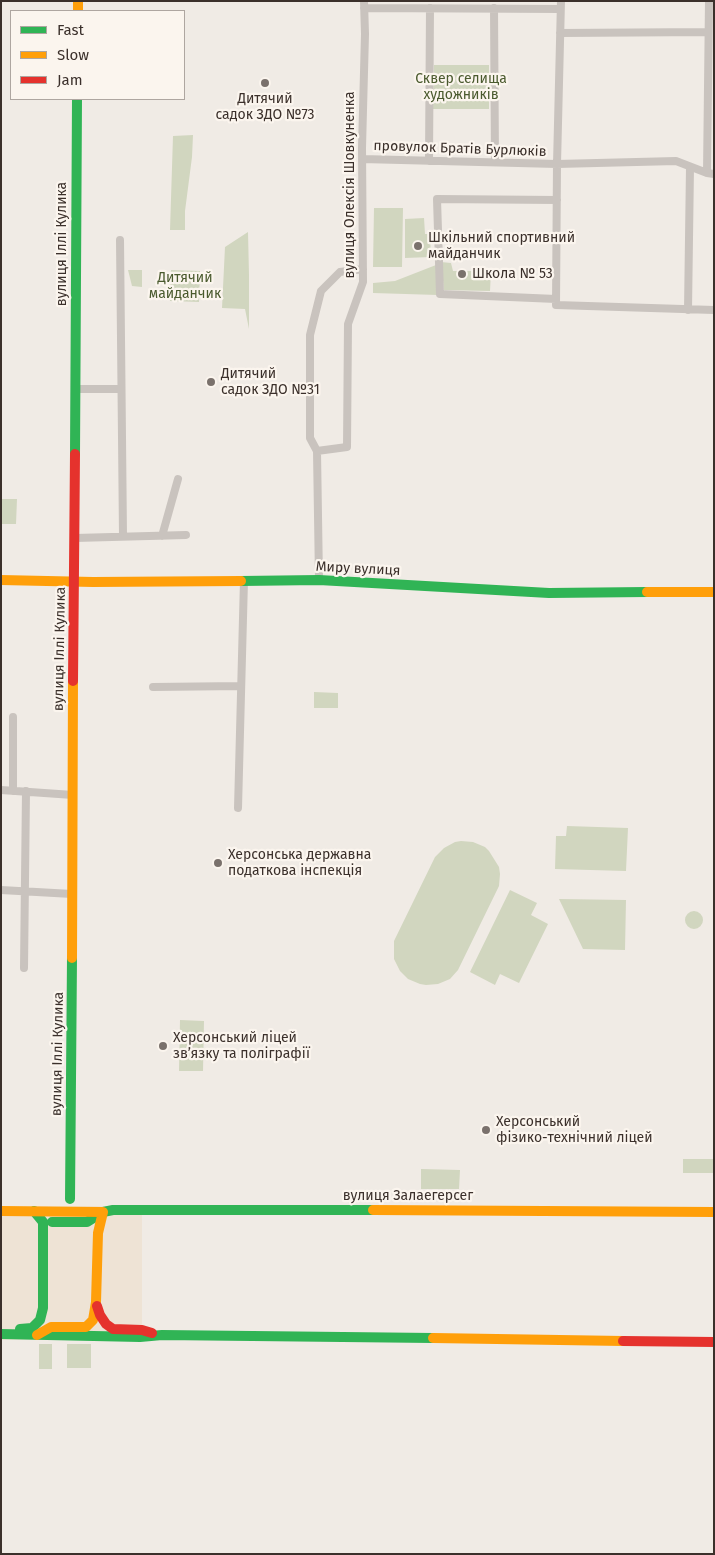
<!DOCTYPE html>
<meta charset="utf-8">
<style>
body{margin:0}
#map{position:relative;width:715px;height:1555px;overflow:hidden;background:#f0ebe5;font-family:"Fira Sans",sans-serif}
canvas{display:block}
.frame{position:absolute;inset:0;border:2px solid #3b302b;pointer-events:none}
.legend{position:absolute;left:10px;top:10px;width:175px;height:90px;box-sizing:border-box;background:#fbf5ee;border:1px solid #aea6a0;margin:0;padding:6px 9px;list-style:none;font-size:15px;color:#3b302b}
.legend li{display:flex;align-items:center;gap:10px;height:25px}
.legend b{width:25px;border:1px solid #aea6a0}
</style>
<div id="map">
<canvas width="715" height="1555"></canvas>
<div class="frame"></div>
<ul class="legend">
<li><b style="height:6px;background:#30b455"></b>Fast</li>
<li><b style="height:6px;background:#ff9f0a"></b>Slow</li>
<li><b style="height:6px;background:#e5322d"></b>Jam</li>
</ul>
</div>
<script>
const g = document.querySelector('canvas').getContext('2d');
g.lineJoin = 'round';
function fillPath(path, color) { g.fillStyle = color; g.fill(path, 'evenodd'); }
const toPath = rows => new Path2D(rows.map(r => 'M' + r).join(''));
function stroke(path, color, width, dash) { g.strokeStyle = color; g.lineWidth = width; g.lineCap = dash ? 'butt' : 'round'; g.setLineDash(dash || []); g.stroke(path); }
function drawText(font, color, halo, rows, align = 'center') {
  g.font = font + ' "Fira Sans",sans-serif'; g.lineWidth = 4.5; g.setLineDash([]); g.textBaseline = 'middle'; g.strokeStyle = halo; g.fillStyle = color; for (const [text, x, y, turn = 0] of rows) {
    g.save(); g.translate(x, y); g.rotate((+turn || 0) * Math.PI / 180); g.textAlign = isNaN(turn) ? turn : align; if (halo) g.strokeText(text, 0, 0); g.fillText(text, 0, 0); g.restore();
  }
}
fillPath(toPath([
 [434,65,489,65,489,109,433,109],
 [193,135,192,157,185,211,185,230,170,230,173,136],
 [374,208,403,208,402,267,373,267],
 [424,218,425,234,430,234,431,257,405,258,405,219],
 [248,232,249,275,249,329,245,309,222,308,225,247],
 [441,262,451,263,453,271,491,271,490,291,444,290],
 [436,265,438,295,373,293,373,283,395,281],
 [128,270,142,270,142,287,132,286],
 [171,270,200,271,199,302,170,301],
 [1,499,17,499,16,524,1,524],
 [314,692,338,693,338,708,314,708],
 [567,826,628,828,626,871,555,869,556,836,566,836],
 [461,841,473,842,485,847,489,851,499,867,500,874,499,886,458,970,450,979,438,984,426,985,420,984,408,979,400,971,394,959,394,941,435,857,444,848,455,842],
 [510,890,537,903,531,915,548,924,519,983,500,974,495,985,470,972],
 [559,899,626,900,625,950,583,949],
 '685 920a9 9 0 1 1 18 0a9 9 0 1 1-18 0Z',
 [180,1020,204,1021,203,1071,179,1071],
 [683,1159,714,1159,714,1173,683,1173],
 [421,1169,460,1170,459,1189,421,1189],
 [39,1344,52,1344,52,1369,39,1369],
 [67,1344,91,1344,91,1368,67,1368]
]), '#d1d6bf');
fillPath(toPath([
 [142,1206,142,1340,1,1340,1,1207]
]), '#eee3d5');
stroke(toPath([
 [561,1,557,164,676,161,707,173,714,174],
 [364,8,560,9],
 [494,8,495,162],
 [560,33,708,32],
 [362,159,557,164,556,305,714,310],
 [429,161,430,8],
 [707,173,709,1],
 [120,240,123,536],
 [556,299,440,294,437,199,557,200],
 [688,310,690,167],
 [75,389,121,389],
 [317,451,310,438,310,335,321,291,340,272,363,269],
 [162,536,178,479],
 [75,538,186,535],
 [319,580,317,451,347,447,348,324,363,282,362,148,365,34,364,1],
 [153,687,241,686],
 [1,790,73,795],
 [13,791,13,717],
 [238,808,244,580],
 [1,890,72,894],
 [24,968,26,791]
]), '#c9c3be', 8);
stroke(toPath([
 [75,454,77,99],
 [241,581,319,580,549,593,647,592],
 [70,1199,72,958],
 [52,1222,87,1222,103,1212,113,1210,373,1210],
 [20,1329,32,1328,40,1320,43,1308,43,1222,34,1211],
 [1,1334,140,1337,162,1335,433,1338]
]), '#30b455', 10);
stroke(toPath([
 [78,1,78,11],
 [1,580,93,582,241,581],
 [647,592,714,592],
 [72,958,73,681],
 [373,1210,714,1212],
 [1,1211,103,1212],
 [37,1335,51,1327,86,1327,93,1320,96,1302,98,1233,103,1212],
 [433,1338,623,1341]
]), '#ff9f0a', 10);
stroke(toPath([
 [73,681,75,454],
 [97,1306,100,1315,106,1324,113,1329,142,1330,152,1333],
 [623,1341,714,1342]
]), '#e5322d', 10);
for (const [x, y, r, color] of [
 [265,83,5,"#7a716c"],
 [418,246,5,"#7a716c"],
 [462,274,5,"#7a716c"],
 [211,382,5,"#7a716c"],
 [218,863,5,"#7a716c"],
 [163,1046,5,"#7a716c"],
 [486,1130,5,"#7a716c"]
]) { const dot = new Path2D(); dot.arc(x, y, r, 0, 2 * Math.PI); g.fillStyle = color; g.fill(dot); stroke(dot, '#fbf5ee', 2); }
drawText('14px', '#4a5a2e', '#fbf5ee', [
 ["Сквер селища",461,79],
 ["художників",461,95],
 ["Дитячий",185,278],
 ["майданчик",185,294]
]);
drawText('14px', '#3b302b', '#fbf5ee', [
 ["Дитячий",265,99,"center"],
 ["садок ЗДО №73",265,115,"center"],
 ["Шкільний спортивний",428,238],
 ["майданчик",428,254],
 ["Школа № 53",472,274],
 ["Дитячий",221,374],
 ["садок ЗДО №31",221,390],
 ["Херсонська державна",228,855],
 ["податкова інспекція",228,871],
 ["Херсонський ліцей",173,1038],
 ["зв’язку та поліграфії",173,1054],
 ["Херсонський",496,1122],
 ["фізико-технічний ліцей",496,1138]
], 'left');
drawText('14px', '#3b302b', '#fbf5ee', [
 ["провулок Братів Бурлюків",460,149,2],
 ["вулиця Олексія Шовкуненка",350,185,-90],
 ["вулиця Іллі Кулика",62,244,-90],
 ["Миру вулиця",358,569,3],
 ["вулиця Іллі Кулика",60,649,-89],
 ["вулиця Іллі Кулика",58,1054,-89],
 ["вулиця Залаегерсег",408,1196]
]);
</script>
